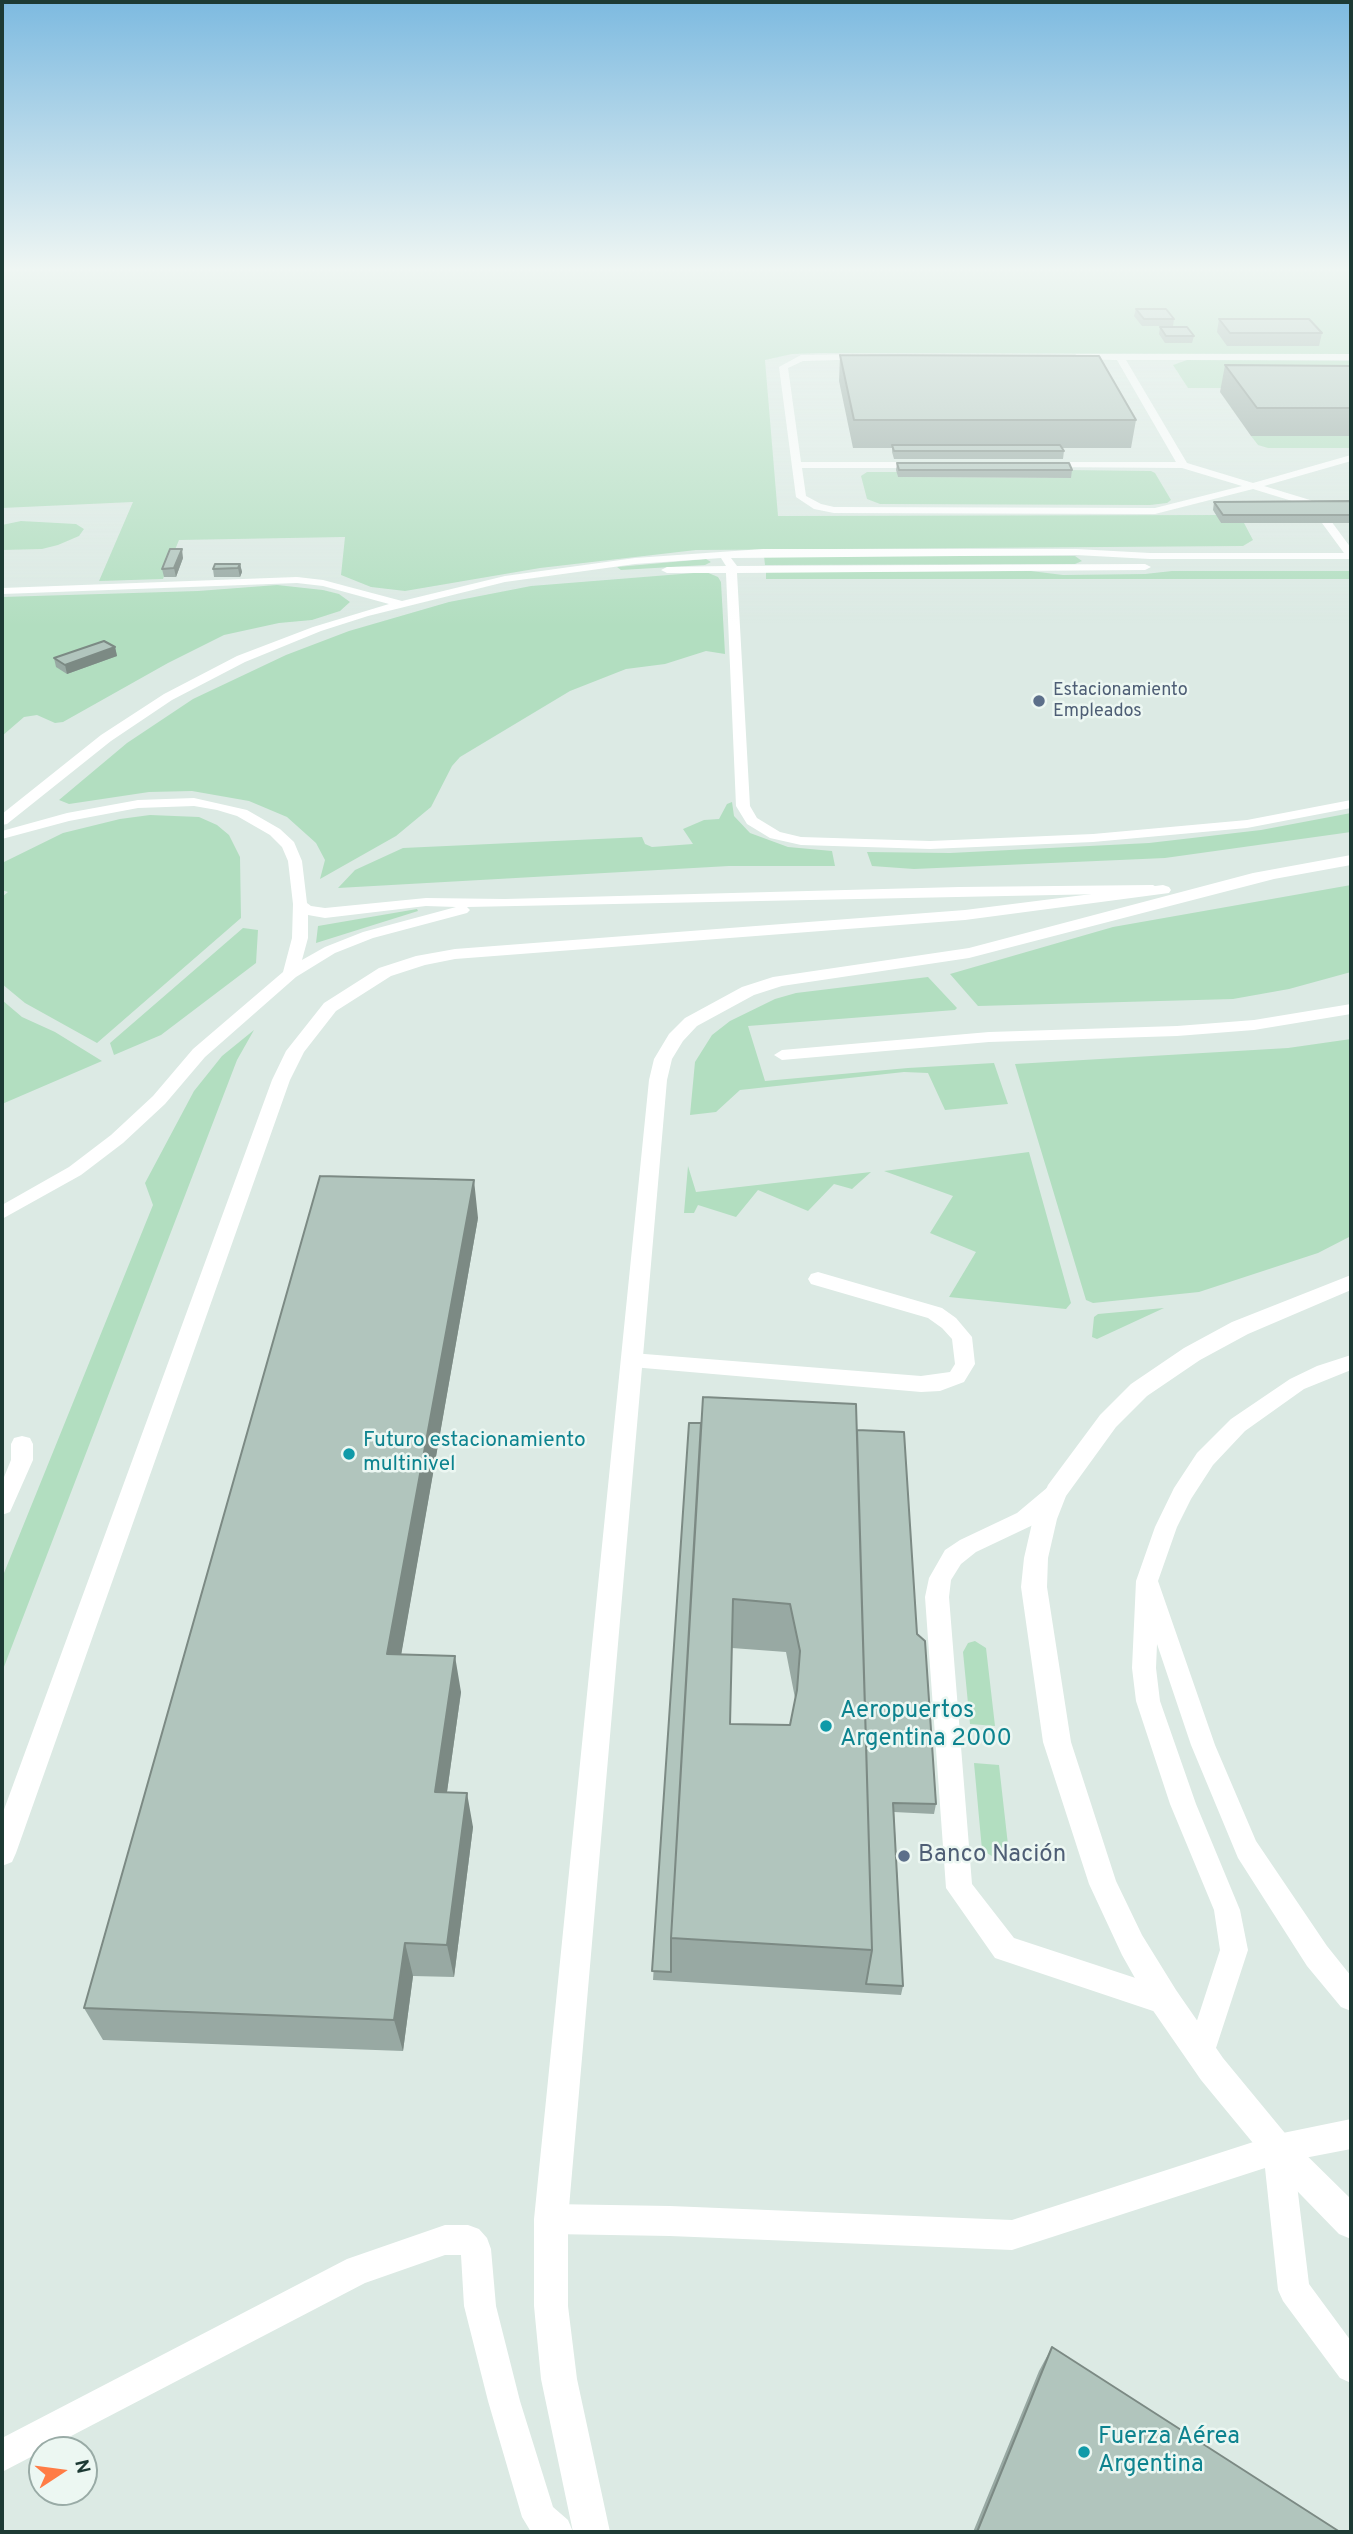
<!DOCTYPE html>
<meta charset="utf-8">
<style>
body{margin:0}
#map{position:relative;width:1353px;height:2534px;overflow:hidden;background:#dceae4;font-family:Overpass,sans-serif}
canvas{display:block}
.frame{position:absolute;inset:0;border:4px solid #1d3a34;pointer-events:none}
.north{position:absolute;left:28px;top:2436px;width:70px;height:70px;box-sizing:border-box;background:#ecf7f2;border:2px solid #99aba6;border-radius:50%;rotate:77deg;font-size:19px;font-weight:700;line-height:28px;text-align:center;color:#1d3a34}
.north::after{content:'';display:block;margin:auto;width:24px;height:32px;background:#ff7c45;clip-path:polygon(50% 0,100% 100%,50% 72%,0 100%)}
</style>
<div id="map">
<canvas width="1353" height="2534"></canvas>
<div class="frame"></div>
<div class="north">N</div>
</div>
<script>
const g = document.querySelector('canvas').getContext('2d');
g.lineJoin = 'round';
function fillPath(path, color) { g.fillStyle = color; g.fill(path, 'evenodd'); }
const toPath = rows => new Path2D(rows.map(r => 'M' + r).join(''));
function stroke(path, color, width, dash) { g.strokeStyle = color; g.lineWidth = width; g.lineCap = dash ? 'butt' : 'round'; g.setLineDash(dash || []); g.stroke(path); }
function drawText(font, color, halo, rows, align = 'center') {
  g.font = font + ' Overpass,sans-serif'; g.lineWidth = 5; g.setLineDash([]); g.textBaseline = 'middle'; g.strokeStyle = halo; g.fillStyle = color; for (const [text, x, y, turn = 0] of rows) {
    g.save(); g.translate(x, y); g.rotate((+turn || 0) * Math.PI / 180); g.textAlign = isNaN(turn) ? turn : align; if (halo) g.strokeText(text, 0, 0); g.fillText(text, 0, 0); g.restore();
  }
}
fillPath(toPath([
 [2,271,1351,271,1351,354,821,353,792,354,765,360,778,516,1217,515,1221,523,1244,523,1253,540,1243,546,696,550,540,568,405,591,371,587,341,575,345,537,179,540,163,579,99,581,133,502,2,508],
 [1187,360,1351,361,1351,388,1188,388,1173,365],
 [1251,436,1351,436,1351,448,1268,448,1258,445],
 [1067,470,1151,471,1155,473,1171,500,1167,503,1150,505,880,504,867,499,861,476,867,472,897,472,898,477,1070,478],
 [21,521,76,524,84,529,79,536,58,545,42,549,2,550,2,525],
 [764,556,1075,556,1082,561,1075,564,765,565],
 [706,559,711,562,705,565,621,570,617,567],
 [1031,571,1063,575,1145,574,1172,571,1351,571,1351,579,766,579,766,572],
 [706,572,718,577,721,582,725,654,706,651,665,664,626,669,570,691,460,757,452,766,431,807,396,836,320,879,325,860,316,843,287,817,249,801,192,791,149,792,69,804,59,800,127,743,193,699,286,655,349,631,449,602,531,586],
 [277,585,323,590,339,594,350,602,340,611,312,620,279,623,224,635,168,663,63,722,55,723,37,715,24,717,2,736,2,597,198,591],
 [732,802,734,816,750,833,788,847,832,851,835,866,729,866,338,888,355,870,403,848,642,837,645,844,652,847,693,844,683,829,704,820,719,819,727,804],
 [1351,813,1351,832,1165,858,914,869,872,866,867,852,950,853,1149,843,1261,830],
 [150,815,199,817,217,825,229,835,240,857,241,918,97,1043,25,1003,2,984,2,897,8,892,2,890,2,863,63,833,120,819],
 [1351,885,1351,972,1289,989,1233,999,978,1006,950,974,1113,927],
 [417,909,418,911,316,943,318,926],
 [243,928,258,930,256,963,161,1035,114,1055,110,1043],
 [928,977,957,1008,955,1010,748,1026,765,1081,908,1068,994,1063,1008,1104,945,1110,928,1073,904,1072,740,1090,716,1112,690,1115,695,1062,712,1035,730,1021,775,999,796,993],
 [2,1000,22,1017,55,1032,102,1061,2,1104],
 [254,1030,237,1060,2,1672,2,1578,153,1205,145,1183,194,1091,222,1056],
 [1351,1039,1351,1236,1318,1253,1199,1292,1093,1303,1086,1300,1015,1064,1288,1048],
 [1029,1152,1071,1303,1066,1309,949,1297,976,1252,930,1233,953,1196,884,1171],
 [688,1166,696,1192,871,1172,852,1189,834,1184,808,1211,758,1190,736,1217,698,1205,694,1213,684,1213],
 [1164,1308,1097,1339,1092,1337,1094,1317,1098,1314],
 [975,1641,986,1648,995,1726,970,1724,963,1652,968,1643],
 [974,1763,999,1765,1008,1845,1002,1857,995,1858,982,1850]
]), '#b2dec0');
fillPath(toPath([
 [867,354,870,359,803,361,788,368,801,462,921,462,926,465,921,468,802,468,806,496,821,504,834,507,1155,508,1242,486,1182,468,1043,467,1041,465,1046,462,1176,462,1117,360,1073,359,1076,354,1351,354,1351,360,1126,360,1187,463,1253,483,1351,455,1351,461,1264,486,1310,500,1322,509,1317,512,1302,504,1253,489,1155,514,834,513,814,509,796,497,779,367,801,355,867,354],
 [1327,520,1331,521,1351,548,1351,559,1150,559,1076,555,731,558,737,566,1145,564,1151,567,1145,570,737,573,750,806,757,818,780,832,801,837,930,841,1093,834,1247,820,1351,800,1351,808,1247,828,1093,842,930,849,801,845,770,838,747,824,736,806,726,573,667,573,661,570,667,567,726,566,721,558,635,564,505,582,368,616,321,631,245,662,172,700,111,741,7,824,2,825,2,814,101,735,164,694,237,656,313,627,389,604,323,586,297,583,2,594,2,588,297,577,323,580,402,601,505,576,635,558,763,549,1076,549,1150,553,1344,553,1322,523,1327,520],
 [194,798,247,810,280,829,294,842,302,861,307,903,311,906,325,908,426,898,505,899,959,887,1153,885,1160,889,1153,893,467,907,470,910,467,913,373,938,335,953,296,977,205,1057,165,1104,123,1143,81,1175,2,1219,2,1205,69,1167,111,1135,153,1096,193,1049,283,972,292,938,293,904,288,861,282,847,270,835,237,816,217,810,194,806,138,808,69,821,2,839,2,831,67,813,138,800,194,798],
 [426,906,456,907,363,932,325,947,302,960,308,938,308,915,325,918,426,906],
 [1351,1004,1351,1014,1254,1030,1177,1036,989,1042,782,1060,774,1055,782,1050,989,1032,1177,1026,1254,1020,1351,1004],
 [818,1272,942,1308,956,1318,972,1337,975,1364,964,1382,940,1391,921,1392,632,1367,625,1365,622,1360,625,1355,632,1353,921,1376,950,1372,955,1364,952,1339,942,1328,928,1318,811,1284,808,1279,811,1274,818,1272],
 [1351,1355,1351,1370,1304,1389,1245,1431,1213,1465,1191,1499,1177,1527,1158,1581,1215,1745,1256,1841,1327,1946,1351,1976,1351,2011,1341,2007,1307,1966,1238,1858,1191,1745,1157,1644,1156,1668,1160,1701,1196,1804,1240,1910,1248,1950,1215,2051,1211,2061,1201,2065,1191,2061,1187,2051,1220,1950,1214,1910,1170,1804,1136,1701,1132,1668,1136,1581,1155,1527,1174,1488,1197,1453,1231,1419,1290,1379,1317,1366,1351,1355],
 [22,1436,30,1438,33,1444,33,1460,10,1512,2,1515,2,1482,11,1460,11,1444,14,1438,22,1436],
 [1056,1484,1064,1487,1067,1493,1064,1499,1033,1525,976,1552,961,1564,951,1580,949,1597,972,1884,1014,1938,1175,1991,1179,2001,1175,2011,1165,2015,995,1958,946,1888,925,1597,929,1578,945,1550,960,1540,1017,1513,1048,1487,1056,1484],
 [1351,2119,1351,2149,1294,2160,1309,2284,1351,2341,1351,2383,1340,2378,1283,2301,1278,2290,1265,2168,1012,2250,670,2236,551,2234,540,2230,536,2219,540,2208,551,2204,670,2206,1012,2220,1278,2134,1351,2119],
 [445,2225,468,2225,479,2229,487,2238,491,2249,496,2306,520,2401,553,2507,568,2520,573,2532,531,2532,522,2517,488,2401,464,2306,461,2255,445,2255,365,2283,2,2472,2,2438,347,2259,445,2225]
]), '#fff');
fillPath(toPath([
 [1351,855,1351,865,1274,879,969,958,782,986,754,995,697,1026,683,1041,672,1059,667,1080,568,2219,568,2306,577,2379,610,2532,573,2532,541,2379,534,2306,534,2219,649,1080,654,1059,669,1034,685,1018,742,987,773,977,969,948,1253,873,1351,855],
 [1163,885,1169,887,1171,890,1169,893,965,920,455,959,425,965,391,976,336,1011,304,1052,290,1080,16,1853,12,1862,2,1866,2,1815,272,1080,286,1051,324,1003,379,968,416,956,455,949,965,910,1163,885],
 [1351,1275,1351,1290,1248,1334,1200,1360,1147,1396,1116,1427,1066,1496,1057,1519,1048,1558,1047,1587,1071,1742,1116,1881,1142,1935,1176,1990,1223,2058,1289,2138,1351,2199,1351,2239,1339,2234,1267,2160,1201,2080,1154,2012,1122,1955,1089,1884,1043,1742,1021,1587,1024,1558,1033,1519,1048,1485,1100,1415,1131,1384,1184,1348,1232,1322,1351,1275]
]), '#fff');
fillPath(toPath([
 [1136,309,1174,319,1173,326,1142,326,1134,316],
 [1219,319,1322,333,1319,346,1227,346,1217,332],
 [1160,327,1194,336,1192,343,1165,343,1159,334],
 [840,355,1136,420,1131,448,1062,448,1064,451,1063,459,894,459,892,452,892,448,853,448,839,381],
 [1225,365,1351,366,1351,436,1251,436,1220,392],
 [897,463,1072,470,1071,478,898,477,896,470],
 [1351,501,1351,523,1221,523,1213,510,1214,502],
 [183,558,176,577,164,577,162,569],
 [240,564,242,572,240,577,214,577,213,569],
 [115,647,117,656,67,674,56,667,54,658],
 [478,1218,401,1654,461,1692,447,1792,473,1827,454,1977,413,1976,403,2051,103,2040,84,2008],
 [689,1423,857,1430,917,1634,936,1804,934,1814,894,1812,903,1986,901,1995,653,1980],
 [732,1648,786,1652,795,1698,790,1725,730,1724],
 [1052,2347,1340,2532,973,2532,1039,2371]
]), '#98a9a3');
fillPath(toPath([
 [182,549,183,558,176,577,174,568],
 [240,564,242,572,240,577,238,568],
 [115,647,117,656,67,674,65,665],
 [474,1180,478,1218,395,1690,387,1654],
 [455,1656,461,1692,442,1827,435,1792],
 [467,1793,473,1827,454,1977,447,1945],
 [405,1943,413,1976,403,2051,394,2020]
]), '#7c8a84');
const building = toPath([
 [1136,309,1166,309,1174,319,1144,319,1136,309],
 [1219,319,1309,319,1322,333,1230,333,1219,319],
 [1160,327,1187,327,1194,336,1166,336,1160,327],
 [840,355,1099,356,1136,420,854,420,840,355],
 [1225,365,1351,366,1351,408,1257,408,1225,365],
 [892,445,1060,445,1064,451,894,451,892,445],
 [897,463,1069,463,1072,470,899,470,897,463],
 [1351,501,1351,515,1223,515,1214,502,1351,501],
 [170,549,182,549,174,568,162,569,170,549],
 [215,564,240,564,238,568,213,569,215,564],
 [104,641,115,647,65,665,54,658,104,641],
 [320,1176,474,1180,387,1654,455,1656,435,1792,467,1793,447,1945,405,1943,394,2020,84,2008,320,1176],
 [703,1397,856,1404,872,1950,671,1938,703,1397],
 [733,1599,790,1604,800,1651,797,1690,790,1725,730,1724,733,1599],
 [689,1423,701,1423,671,1938,671,1972,652,1971,689,1423],
 [857,1430,904,1432,917,1634,925,1641,936,1804,893,1803,903,1986,866,1984,872,1950,857,1430],
 [1052,2347,1340,2532,977,2532,1052,2347]
]);
fillPath(building, '#b1c5bd');
stroke(building, '#7c8a84', 2);
const sky = g.createLinearGradient(0, 0, 0, 626);
sky.addColorStop(0, '#7dbae0');
sky.addColorStop(0.43, '#eff6f3');
sky.addColorStop(1, '#eff6f300');
g.fillStyle = sky;
g.fillRect(0, 0, 1353, 626);
for (const [x, y, r, color] of [
 [1039,701,7,"#5c6f8a"],
 [349,1454,7,"#0f9aa8"],
 [826,1726,7,"#0f9aa8"],
 [904,1856,7,"#5c6f8a"],
 [1084,2452,7,"#0f9aa8"]
]) { const dot = new Path2D(); dot.arc(x, y, r, 0, 2 * Math.PI); g.fillStyle = color; g.fill(dot); stroke(dot, '#ecf7f2', 2.5); }
drawText('18px', '#4e5e75', '#ecf7f2', [
 ["Estacionamiento",1053,691],
 ["Empleados",1053,712]
], 'left');
drawText('21px', '#0d838f', '#ecf7f2', [
 ["Futuro estacionamiento",363,1442],
 ["multinivel",363,1466]
], 'left');
drawText('24px', '#0d838f', '#ecf7f2', [
 ["Aeropuertos",840,1712],
 ["Argentina 2000",840,1740],
 ["Fuerza Aérea",1098,2438],
 ["Argentina",1098,2466]
], 'left');
drawText('24px', '#4e5e75', '#ecf7f2', [
 ["Banco Nación",918,1856]
], 'left');
</script>
